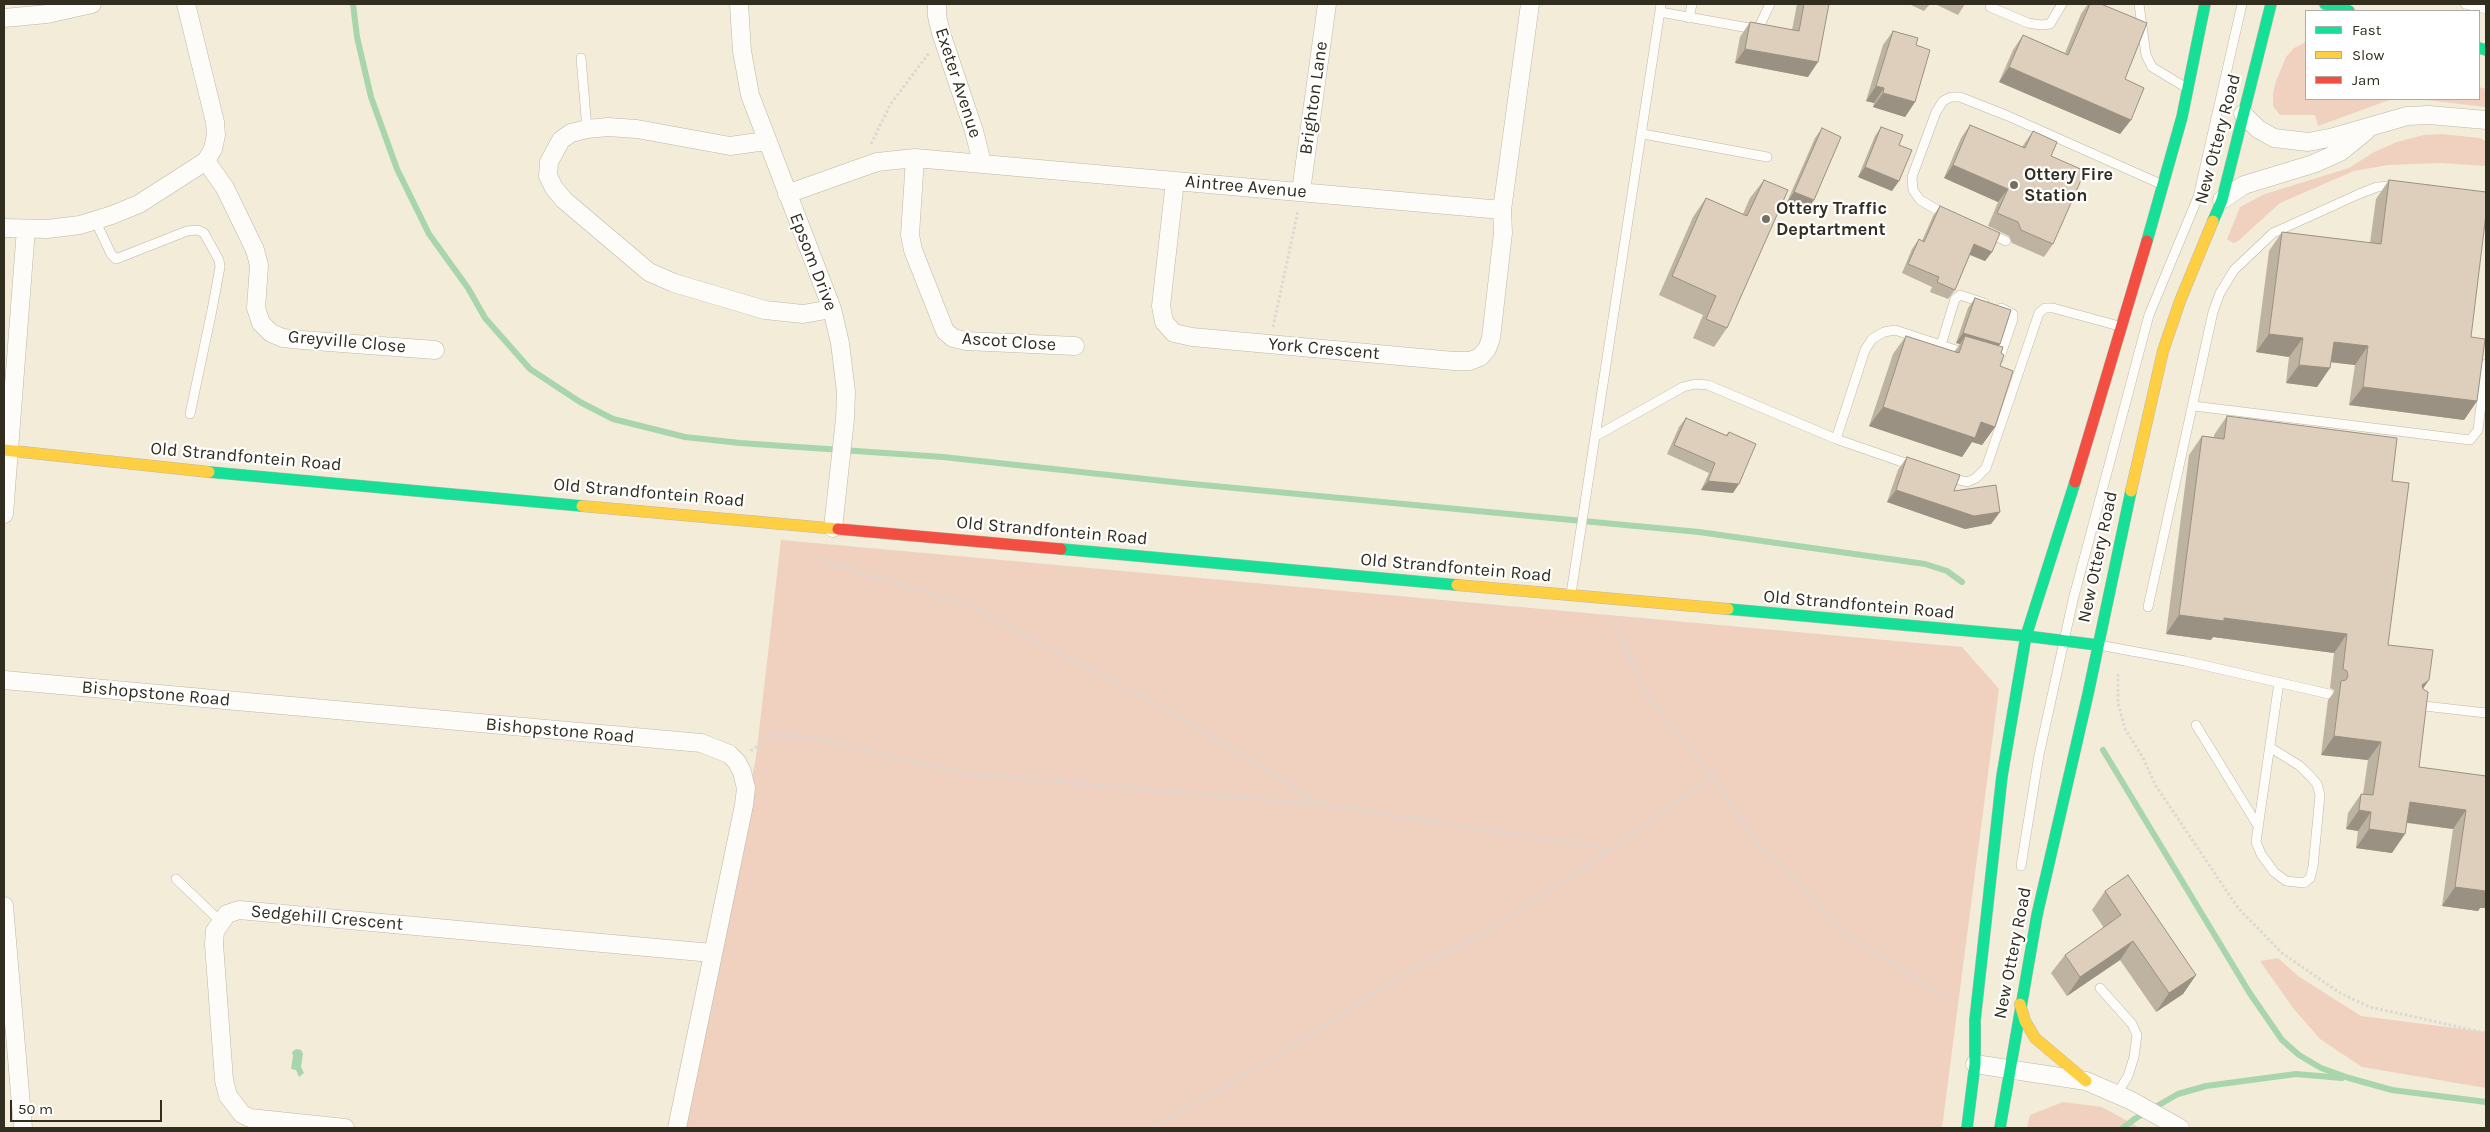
<!DOCTYPE html>
<style>
body{margin:0}
#map{position:relative;width:2490px;height:1132px;overflow:hidden;background:#f2ecd8;font-family:Karla,sans-serif}
canvas{display:block}
.frame{position:absolute;inset:0;border:5px solid #312d1f;pointer-events:none}
.legend{position:absolute;left:2305px;top:10px;width:175px;height:90px;box-sizing:border-box;background:#fff;border:1px solid #adaba5;margin:0;padding:6px 9px;list-style:none;font-size:15px;color:#312d1f}
.legend li{display:flex;align-items:center;gap:10px;height:25px}
.legend b{width:25px;border:1px solid #adaba5}
.scale{position:absolute;left:10px;top:1100px;width:152px;height:22px;box-sizing:border-box;border:2px solid #312d1f;border-top:0;padding-left:6px;font-size:15px;line-height:18px;white-space:nowrap;color:#312d1f;-webkit-text-stroke:4px #fff;paint-order:stroke}
</style>
<div id="map">
<canvas width="2490" height="1132"></canvas>
<div class="frame"></div>
<ul class="legend">
<li><b style="height:6px;background:#16e098"></b>Fast</li>
<li><b style="height:6px;background:#ffcf43"></b>Slow</li>
<li><b style="height:6px;background:#f24e42"></b>Jam</li>
</ul>
<div class="scale">50 m</div>
</div>
<script>
const g = document.querySelector('canvas').getContext('2d');
g.lineJoin = 'round';
function fillPath(path, color) { g.fillStyle = color; g.fill(path, 'evenodd'); }
const toPath = rows => new Path2D(rows.map(r => 'M' + r).join(''));
function stroke(path, color, width, dash) { g.strokeStyle = color; g.lineWidth = width; g.lineCap = dash ? 'butt' : 'round'; g.setLineDash(dash || []); g.stroke(path); }
function drawText(font, color, halo, rows, align = 'center') {
  g.font = font + ' Karla,sans-serif'; g.lineWidth = 4.5; g.setLineDash([]); g.textBaseline = 'middle'; g.strokeStyle = halo; g.fillStyle = color; for (const [text, x, y, turn = 0] of rows) {
    g.save(); g.translate(x, y); g.rotate((+turn || 0) * Math.PI / 180); g.textAlign = isNaN(turn) ? turn : align; if (halo) g.strokeText(text, 0, 0); g.fillText(text, 0, 0); g.restore();
  }
}
fillPath(toPath([
 [2306,42,2306,99,2392,99,2318,126,2315,115,2280,115,2273,106,2273,93,2276,81,2286,57,2294,48],
 [2479,87,2486,89,2486,107,2417,99,2479,99],
 [2442,134,2479,138,2486,141,2486,166,2441,163,2388,165,2354,171,2280,203,2237,242,2233,243,2227,239,2240,207,2265,194,2349,168,2374,152,2397,142,2424,135],
 [781,540,1962,647,1999,689,1942,1128,682,1128,756,757],
 [2278,958,2298,976,2361,1016,2486,1032,2486,1088,2362,1067,2320,1039,2293,1008,2260,961],
 [2063,1102,2102,1107,2140,1128,2027,1128,2030,1115]
]), '#f0d1c0');
fillPath(toPath([
 [296,1049,301,1050,303,1054,301,1067,304,1073,299,1077,296,1070,291,1069,293,1056,292,1052]
]), '#a9d5ad');
stroke(toPath([
 [353,4,357,37,371,97,397,169,429,234,468,288,485,318,530,369,580,402,613,419,685,437,740,443,943,457,1182,483,1699,532,1925,564,1947,571,1962,582],
 [2103,750,2249,992,2282,1040,2299,1055,2321,1068,2349,1078,2392,1090,2486,1102],
 [2123,1128,2136,1118,2178,1094,2206,1086,2296,1074,2342,1078]
]), '#a9d5ad', 6);
const lane = toPath([
 [2139,4,2146,55,2152,67,2185,87],
 [2465,4,2486,9],
 [1990,7,2028,23,2041,25,2050,24,2062,4],
 [1660,12,1749,28,1759,27,1770,4],
 [1689,18,1692,4],
 [581,58,587,129],
 [1643,134,1767,157],
 [1946,215,1920,200,1913,190,1912,177,1936,112,1943,101,1951,97,1960,97,2008,116,2163,185],
 [95,220,111,254,116,259,187,231,198,230,204,233,219,260,220,267,212,310,190,414],
 [1988,233,2006,241],
 [1941,345,1955,299,1960,295,1984,303],
 [1996,361,2000,357,2013,319,2013,314,2001,308],
 [2194,406,2470,440,2478,430,2486,364],
 [1596,436,1683,387,1695,384,1708,385,1836,439,1914,466],
 [1836,439,1865,350,1872,339,1884,332,1895,330,1965,353],
 [1947,477,1967,482,1976,478,1986,468,2039,313,2045,308,2053,308,2119,326],
 [1571,594,1661,4],
 [2148,607,2213,312,2220,293,2234,270,2273,233,2359,194,2377,187,2394,186],
 [2099,645,2185,661,2329,694],
 [2415,705,2486,713],
 [2196,725,2258,826],
 [2271,748,2300,766,2310,776,2317,784,2320,795,2313,867,2310,878,2304,883,2286,881,2274,872,2261,854,2256,842,2279,682],
 [2021,866,2039,755,2073,600,2149,315,2198,197,2242,4],
 [176,879,220,921],
 [2100,988,2132,1024,2137,1035,2134,1057,2128,1076,2117,1094]
]);
const street = toPath([
 [739,4,742,51,750,95,832,309,840,343,846,392,845,419,833,528],
 [937,4,937,16,941,33,974,131,982,163],
 [4,18,47,14,92,4],
 [2243,114,2258,129,2274,138,2308,142,2334,137,2407,116,2429,115,2486,120],
 [766,141,730,146,637,129,608,127,587,129,571,133,561,140,549,162,548,176,554,188,564,200,649,272,674,283,765,310,803,314,832,309],
 [915,158,910,235,913,250,945,331,953,338,966,341,1075,346],
 [206,161,225,188,255,250,259,265,256,308,261,323,271,333,283,338,302,340,435,350],
 [1175,181,1161,306,1164,322,1174,333,1192,337,1454,361,1470,361,1480,357,1487,349,1491,338,1503,233,1502,210,1530,4],
 [1301,191,1327,4],
 [787,194,877,162,915,158,1502,210],
 [2222,200,2244,185,2313,164,2340,152,2366,131],
 [4,228,47,229,80,225,112,215,139,204,206,161,213,149,216,135,215,122,186,4],
 [4,514,26,229],
 [4,680,701,743,729,754,737,762,742,772,746,788,744,805,677,1128],
 [4,906,23,1128],
 [1975,1064,2086,1081,2130,1100,2180,1128],
 [345,1128,250,1118,242,1114,228,1096,224,1080,214,944,215,931,227,914,239,910,712,953]
]);
const fast = toPath([
 [2325,4,2349,11],
 [2479,48,2486,50],
 [2213,221,2222,200,2271,4],
 [2147,241,2182,117,2205,4],
 [209,472,582,506],
 [1061,549,1457,585],
 [1728,609,2026,636,2098,645],
 [1967,1128,1975,1064,1975,1020,2002,776,2026,636,2075,482],
 [2000,1128,2037,915,2088,694,2131,491]
]);
const slow = toPath([
 [4,450,209,472],
 [2131,491,2163,351,2180,301,2213,221],
 [582,506,838,529],
 [1457,585,1728,609],
 [2020,1004,2025,1021,2035,1038,2086,1081]
]);
const jam = toPath([
 [2075,482,2147,241],
 [838,529,1061,549]
]);
stroke(lane, '#bcb8a8', 10);
stroke(street, '#bcb8a8', 19);
stroke(fast, '#bcb8a8', 12);
stroke(slow, '#bcb8a8', 12);
stroke(jam, '#bcb8a8', 12);
stroke(toPath([
 [871,144,890,105,929,53],
 [1273,327,1298,211],
 [819,558,848,569,968,605,1168,710,1321,804,1611,849,1712,776],
 [1609,621,1617,630,1650,699,1712,776,1759,845,1795,879,1843,932,1948,1000],
 [2118,674,2118,703,2125,729,2142,756,2156,786,2238,908,2282,953,2340,993,2370,1007,2486,1033],
 [751,751,771,735,805,736,968,774,1320,804],
 [1151,1128,1274,1058,1402,975,1486,932,1610,850]
]), '#dbd9d4', 3, [2.5, 2.5]);
stroke(lane, '#fdfcf9', 9);
stroke(street, '#fdfcf9', 18);
stroke(fast, '#16e098', 11);
stroke(slow, '#ffcf43', 11);
stroke(jam, '#f24e42', 11);
fillPath(toPath([
 [1797,4,1829,4,1808,77,1735,63,1740,37,1750,22,1792,30],
 [1909,4,1930,4,1924,11],
 [1935,4,1965,4,1958,15],
 [2088,4,2101,4,2125,79,2131,120,2120,134,1999,82,2013,50,2023,35,2065,53,2081,14],
 [1893,31,1916,45,1915,102,1905,117,1873,107,1874,103,1866,101,1883,45],
 [1970,125,2022,147,2033,131,2051,156,2053,244,2044,257,2012,243,2009,236,1988,226,1998,202,1944,178,1961,138],
 [1881,127,1899,145,1892,191,1858,177,1875,136],
 [1822,128,1807,210,1787,202,1815,138],
 [1764,180,1727,328,1714,347,1693,338,1703,315,1659,295,1693,217,1706,198,1743,214,1750,198],
 [2389,180,2471,337,2477,401,2464,420,2349,405,2355,365,2331,362,2330,368,2317,387,2286,383,2289,357,2256,352,2269,251,2282,232,2370,243,2376,199],
 [1940,206,1992,252,1985,261,1970,255,1955,290,1948,299,1930,292,1932,287,1902,273,1912,249,1919,239,1922,241,1933,216],
 [1975,298,1999,346,2001,353,1995,427,1982,445,1972,442,1962,457,1869,426,1893,354,1906,336,1954,352,1960,344,1956,343,1968,308],
 [2227,416,2392,481,2388,645,2423,689,2419,767,2486,776,2486,908,2480,908,2478,911,2442,906,2453,829,2407,823,2392,853,2356,848,2358,831,2346,829,2348,813,2361,794,2363,794,2368,760,2321,755,2328,700,2334,692,2334,690,2330,688,2334,653,2213,637,2211,640,2166,634,2189,455,2202,436,2214,437,2214,435],
 [1686,418,1726,435,1729,432,1733,493,1701,490,1709,473,1667,454,1679,427],
 [1907,457,1954,491,2000,512,1991,524,1965,529,1887,502,1898,470],
 [2105,891,2196,975,2183,994,2156,1012,2120,960,2067,996,2051,973,2065,955,2104,928,2092,910]
]), '#beb2a1');
fillPath(toPath([
 [1745,49,1818,62,1808,77,1735,63],
 [2009,67,2131,120,2120,134,1999,82],
 [1876,86,1884,88,1874,103,1866,101],
 [1883,93,1915,102,1905,117,1873,107],
 [1953,165,2008,189,1998,202,1944,178],
 [1865,167,1899,181,1892,191,1858,177],
 [1794,192,1814,200,1807,210,1787,202],
 [1974,244,1992,252,1985,261,1968,254],
 [1963,333,2000,344,1994,354,1965,336,1960,344,1956,343],
 [2269,334,2303,338,2289,357,2256,352],
 [2334,342,2368,346,2355,365,2320,361],
 [2299,365,2330,368,2317,387,2286,383],
 [2363,387,2477,401,2464,420,2349,405],
 [1883,407,1981,422,1995,427,1982,445,1972,442,1962,457,1869,426],
 [1708,481,1739,484,1733,493,1701,490],
 [1896,490,2000,512,1991,524,1965,529,1887,502],
 [2179,615,2224,618,2347,634,2334,653,2213,637,2211,640,2166,634],
 [2429,680,2416,699,2422,685],
 [2334,736,2381,742,2368,760,2321,755],
 [2410,802,2466,810,2453,829,2396,821],
 [2359,810,2371,812,2358,831,2346,829],
 [2369,829,2405,834,2392,853,2356,848],
 [2455,887,2486,891,2486,908,2480,908,2478,911,2442,906],
 [2133,941,2120,960,2067,996,2080,977],
 [2196,975,2183,994,2156,1012,2169,993]
]), '#9b9183');
const building = toPath([
 [1804,4,1829,4,1818,62,1745,49,1750,22,1799,31,1804,4],
 [2090,4,2101,4,2147,23,2125,79,2144,88,2131,120,2009,67,2023,35,2068,55,2090,4],
 [1893,31,1918,38,1916,45,1930,50,1915,102,1883,93,1884,88,1876,86,1893,31],
 [1970,125,2025,148,2033,131,2057,142,2051,156,2085,171,2053,244,2021,230,2018,222,1997,213,2008,189,1953,165,1970,125],
 [1881,127,1903,135,1899,145,1912,150,1899,181,1865,167,1881,127],
 [1822,128,1841,137,1814,200,1794,192,1822,128],
 [1764,180,1788,190,1727,328,1706,319,1716,296,1672,276,1706,198,1747,216,1764,180],
 [2389,180,2486,192,2486,214,2471,337,2485,339,2477,401,2363,387,2368,346,2334,342,2330,368,2299,365,2303,338,2269,334,2282,232,2381,244,2389,180],
 [1940,206,2000,233,1992,252,1974,244,1955,290,1937,282,1939,277,1908,264,1919,239,1924,242,1940,206],
 [1975,298,2011,310,2000,344,1963,333,1975,298],
 [1906,336,1959,353,1965,336,2003,347,2001,353,2004,355,2000,366,2013,371,1995,427,1981,422,1975,438,1883,407,1906,336],
 [2227,416,2397,438,2392,481,2409,483,2388,645,2433,650,2429,680,2422,685,2423,689,2428,692,2419,767,2486,776,2486,891,2455,887,2466,810,2410,802,2405,834,2369,829,2371,812,2359,810,2361,794,2373,795,2381,742,2334,736,2341,681,2346,680,2348,676,2347,671,2343,669,2347,634,2224,618,2224,621,2179,615,2202,436,2224,439,2227,416],
 [1686,418,1727,436,1729,432,1756,444,1739,484,1708,481,1715,463,1674,445,1686,418],
 [1907,457,1960,475,1954,491,1996,485,2000,512,1974,516,1896,490,1907,457],
 [2128,875,2196,975,2169,993,2133,941,2080,977,2065,955,2121,915,2105,891,2128,875]
]);
fillPath(building, '#ddcfbb');
stroke(building, '#9b9183', 1);
for (const [x, y, r, color] of [
 [2014,185,5,"#757060"],
 [1766,219,5,"#757060"]
]) { const dot = new Path2D(); dot.arc(x, y, r, 0, 2 * Math.PI); g.fillStyle = color; g.fill(dot); stroke(dot, '#fff', 2); }
drawText('18px', '#312d1f', '#fff', [
 ["Exeter Avenue",958,83,72],
 ["Brighton Lane",1314,98,-82],
 ["New Ottery Road",2218,139,-75],
 ["Aintree Avenue",1246,187,5],
 ["Epsom Drive",813,262,69],
 ["Greyville Close",347,342,5],
 ["Ascot Close",1009,342,4],
 ["York Crescent",1324,349,5],
 ["Old Strandfontein Road",246,457,5],
 ["Old Strandfontein Road",649,493,5],
 ["Old Strandfontein Road",1052,531,5],
 ["New Ottery Road",2098,557,-78],
 ["Old Strandfontein Road",1456,568,5],
 ["Old Strandfontein Road",1859,605,5],
 ["Bishopstone Road",156,694,5],
 ["Bishopstone Road",560,731,5],
 ["Sedgehill Crescent",327,918,5],
 ["New Ottery Road",2013,953,-79]
]);
drawText('bold 18px', '#312d1f', '#fff', [
 ["Ottery Fire",2024,175],
 ["Station",2024,196],
 ["Ottery Traffic",1776,209],
 ["Deptartment",1776,230]
], 'left');
</script>
